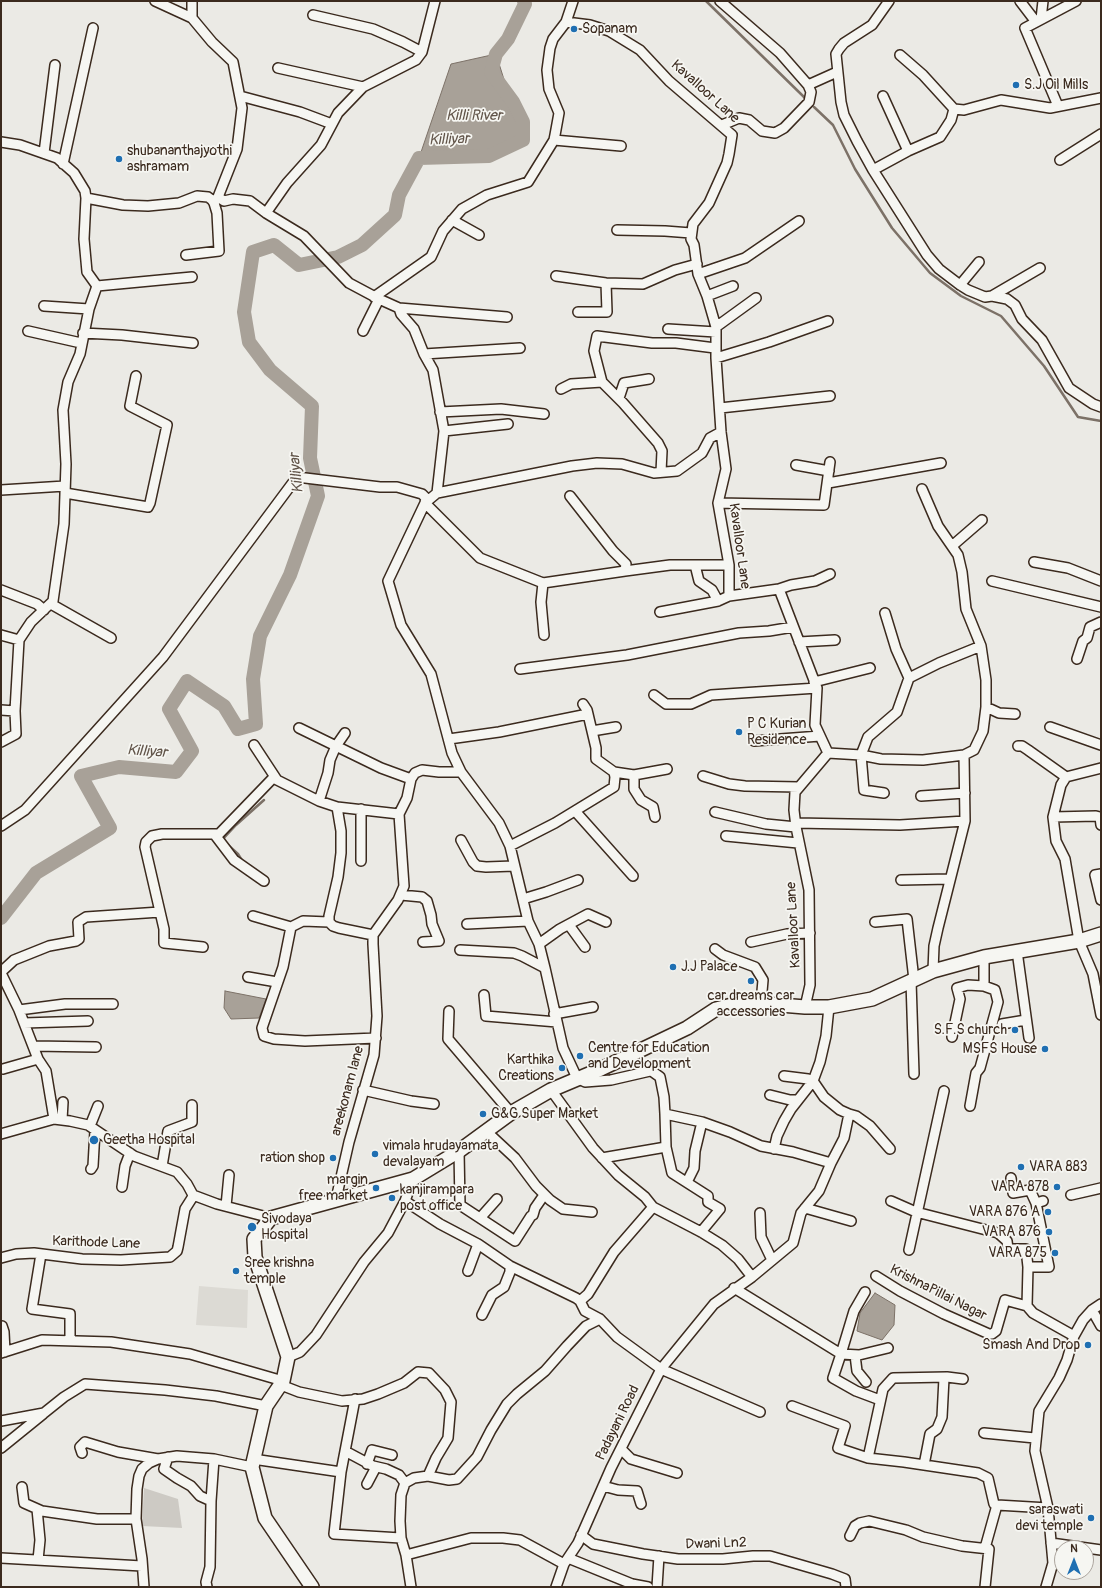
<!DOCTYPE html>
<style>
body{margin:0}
#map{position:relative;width:1102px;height:1588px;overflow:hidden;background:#ebeae5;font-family:Pangolin,sans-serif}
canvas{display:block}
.frame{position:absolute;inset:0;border:2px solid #3b2a1e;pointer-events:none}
.north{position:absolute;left:1054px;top:1540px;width:40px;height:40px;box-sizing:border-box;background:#f6f6f2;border:1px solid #aba49d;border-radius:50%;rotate:0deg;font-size:11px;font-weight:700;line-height:16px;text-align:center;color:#3b2a1e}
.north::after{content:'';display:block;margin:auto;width:14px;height:18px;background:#1f6fb2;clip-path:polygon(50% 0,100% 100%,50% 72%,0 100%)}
</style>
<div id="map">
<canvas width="1102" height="1588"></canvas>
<div class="frame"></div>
<div class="north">N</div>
</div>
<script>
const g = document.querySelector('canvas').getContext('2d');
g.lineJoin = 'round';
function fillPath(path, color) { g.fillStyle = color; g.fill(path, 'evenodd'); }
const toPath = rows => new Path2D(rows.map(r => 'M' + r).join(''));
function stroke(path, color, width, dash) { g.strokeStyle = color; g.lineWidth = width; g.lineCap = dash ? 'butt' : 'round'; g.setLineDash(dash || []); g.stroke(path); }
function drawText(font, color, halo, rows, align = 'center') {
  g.font = font + ' Pangolin,sans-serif'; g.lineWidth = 3.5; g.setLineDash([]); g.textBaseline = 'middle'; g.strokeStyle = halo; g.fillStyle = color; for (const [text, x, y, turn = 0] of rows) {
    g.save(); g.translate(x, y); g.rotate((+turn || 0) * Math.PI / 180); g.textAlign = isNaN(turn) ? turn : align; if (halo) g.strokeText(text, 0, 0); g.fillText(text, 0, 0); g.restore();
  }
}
fillPath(toPath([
 [199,1286,248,1290,247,1328,196,1325]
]), '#dcdad4');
fillPath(toPath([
 [144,1488,178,1499,182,1528,142,1526]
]), '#cdcac4');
const water = toPath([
 [496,54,523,140,489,156,419,158,451,64,496,54],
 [225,991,266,999,259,1018,231,1019,224,1008,225,991],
 [875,1293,895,1305,894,1325,882,1340,857,1331,860,1313,875,1293]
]);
fillPath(water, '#a8a198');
stroke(water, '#7c7167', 1);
stroke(toPath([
 [706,1,805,98],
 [814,107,833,125,855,169,892,228,930,273,961,296,1001,316,1044,366,1078,417,1101,421],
 [222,840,236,825,264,800],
 [228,845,238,854,243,862]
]), '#7c7167', 2.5);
stroke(toPath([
 [1,918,36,873,110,828,81,776,119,767,176,772,192,751,169,709,187,681,224,706,238,729,256,724,253,679,260,636,290,575,318,496,310,458,312,406,270,370,249,342,244,312,253,252,274,245,299,265,338,257,362,245,395,215,399,195,419,158,489,156,523,140,523,122,513,102,491,72,496,54,508,39,525,4,524,1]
]), '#a8a198', 14);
const street = toPath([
 [155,1,192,18,212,42,233,62,242,108,237,149,218,197],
 [573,1,566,22,590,25,609,31,640,50,669,81,732,135,729,154,727,163,709,203,693,224,691,239,694,245,698,274,707,296,716,327,716,358,721,432,726,469,718,503,729,565,729,596,779,589,817,688,815,725,828,753,795,792,794,810,796,827,809,890,810,985,805,1007],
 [720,1,780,53,808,85,811,92,809,102,784,128,775,133,762,131,749,120,739,118,722,125],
 [889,1,872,25,844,43,839,49,836,54,841,102,844,115,857,141,873,170,927,255,939,269,960,285,968,290,985,297,992,296,1007,299,1015,305,1022,319,1042,340,1069,388,1093,404,1101,407],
 [1020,1,1036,22],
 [313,15,373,29,403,42,422,52,416,60,363,87],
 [192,18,192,1],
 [1041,19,1043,1],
 [422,52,435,1],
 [900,55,923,75,954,109,964,110,1001,100,1050,108,1101,98],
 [808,85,837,72],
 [240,96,300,112,332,124],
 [883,96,908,151],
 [1058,106,1025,28,1076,1],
 [554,140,621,146],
 [1,142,20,145,57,158,74,173,85,191,86,198,84,239,87,272,97,286,89,309,80,354,68,382,63,410,66,464,64,524,53,601,31,622,19,640,1,635],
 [44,153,55,65],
 [1060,160,1101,134],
 [63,164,93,28],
 [873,170,908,151,940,137,951,120,954,109],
 [86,198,123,205,148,206,179,203,197,196,208,197,212,200,214,203,218,197,224,201,233,199,250,201,266,213,304,236,349,283,379,299,399,308,401,314,414,329,424,354,433,370,444,431,437,493,425,503,388,581,401,625,431,674,452,753,461,772,499,823,510,846,528,921,539,944,545,968,563,1048,577,1078,585,1082,611,1080,650,1071,653,1072,660,1077,664,1097,665,1114,702,1122,730,1132,761,1146,793,1152,831,1163],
 [266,213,287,183,321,145,338,113,363,87,278,68],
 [452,220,479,235],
 [617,230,665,231,691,233],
 [186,255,219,251,217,213,214,203],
 [698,274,745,258,799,221],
 [556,276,606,283,643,284,675,270,697,264],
 [960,285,979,262],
 [97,286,192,277],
 [707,296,733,286],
 [992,296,1040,268],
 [374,297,431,257,443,231,462,209,487,195,528,182,554,140,555,135,559,113,549,89,547,70,550,48,553,39,566,22],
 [44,306,89,309],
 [399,308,507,317],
 [578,312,607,312,606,283],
 [716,327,756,298],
 [668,329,716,332],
 [28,331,81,343],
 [363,331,379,299],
 [83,333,122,335,193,343],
 [424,354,520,348],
 [716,358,769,342,828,321],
 [561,389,571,384,602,382],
 [619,398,624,383,649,379],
 [720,408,830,396],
 [440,412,501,409,544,414],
 [444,431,508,424],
 [796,465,829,471],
 [661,472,662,451,658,443,623,403,602,382,594,351,597,336,652,343,676,343,715,348],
 [828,483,941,463],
 [922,489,938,526,958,555,962,572,966,609,981,646,986,680,986,707,983,731,974,750,964,755],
 [1,490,65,486],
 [65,493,148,507,150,503,167,425,130,406,136,376],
 [437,493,572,466,597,463,622,464,654,473,677,471,702,453,710,438,721,432],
 [570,496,613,551,626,564,625,571,670,565,729,565],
 [718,503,824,505,830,462],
 [952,546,982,520],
 [1034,562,1068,568,1101,581],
 [695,565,699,581,712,590,718,601],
 [992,581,1101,607],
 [543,583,541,602,544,635],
 [779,589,791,585,815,581,830,574],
 [1,590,37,604,44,610],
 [51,604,111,638],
 [660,612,718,601,729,596],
 [885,613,896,649,909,678],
 [799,642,835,640],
 [1077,659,1083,641,1087,638,1090,627,1101,622],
 [520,669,627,655,739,633,769,631,793,627],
 [814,682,870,668],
 [654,695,666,704,691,704,711,695,817,688],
 [986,707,999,713,1015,714],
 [1,710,15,711],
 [1050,727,1101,745],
 [299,728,381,768,411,779],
 [592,731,616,727],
 [449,739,499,732,588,714],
 [754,741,820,736],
 [1,742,16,734,15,711,19,640],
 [254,745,277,780,319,801,337,807,399,814,407,798,411,779,415,773,422,770,439,772,461,772],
 [1018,746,1022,746,1028,750,1066,777],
 [828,753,861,755,881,759,923,760,964,755,965,821,938,928,934,946,933,971],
 [1101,768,1066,777,1061,785,1053,817,1056,841,1065,859,1079,941,1093,974,1101,1015],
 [614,772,634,775,667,769],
 [634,775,634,789,641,800,653,807,655,817],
 [703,776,729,784,745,786,799,787],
 [884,793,864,790,861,755,868,737,897,712,909,678,939,663,981,646],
 [921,796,965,793],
 [319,801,328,773,330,760,336,746,345,733],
 [337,807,341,831,341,853,338,877,329,916,329,922,333,926,339,928,373,935],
 [575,811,633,876],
 [715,812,766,824,796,827],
 [1053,817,1096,816,1100,817,1101,825],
 [796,823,900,825,965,821],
 [1,826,25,810,163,657,297,477,380,487,397,487,422,494,426,498,425,503,480,558,543,583,625,571],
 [215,835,234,860,264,881],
 [726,836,798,843],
 [461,840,473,862,477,866,486,867,514,866],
 [510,846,555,823,614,787,615,777,614,772,596,759,596,748,587,710,583,704],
 [361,861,361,809],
 [1101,874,1095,875,1101,900],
 [901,880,950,879],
 [401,895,422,897,427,901,431,915,432,924,439,941,423,942],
 [523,899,546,892,578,880],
 [253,916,291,927],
 [329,922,303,921,291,927,283,967,262,1028,264,1036,274,1039,305,1041,376,1038],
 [875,922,907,919,914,980],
 [467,924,528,921],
 [569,925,585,947],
 [751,942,787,934,810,933],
 [539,944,560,929,588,914,606,922],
 [203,947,164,943,164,929,145,847,146,842,152,836,162,834,219,834,274,777],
 [715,949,723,955,755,967,763,980,761,1003],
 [460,950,514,953,522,956,545,968],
 [1017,951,1029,1038],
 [1,972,14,960,49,946,76,941,79,939,78,922,86,917,160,912],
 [1,973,19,1010,38,1059,46,1071,54,1119],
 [248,977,277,982],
 [911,981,914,1074],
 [484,995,486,1016,557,1022],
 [19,1010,65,1004,113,1004],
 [449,1011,448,1039,511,1113],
 [554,1014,593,1007],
 [24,1023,88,1021],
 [1002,1024,1026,1020],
 [952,1037,960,999,957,988,968,985,984,986],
 [33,1046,96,1047],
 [3,1069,38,1059],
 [363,1090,411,1101,434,1104],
 [551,1090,593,1148,618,1175,645,1197,653,1207,701,1232,722,1245,738,1259,752,1277],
 [770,1095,790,1100,798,1100],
 [970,1106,976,1073,980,1068,998,1002,995,990,984,986,984,957],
 [849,1114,856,1116,870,1126,890,1149],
 [62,1120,63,1102],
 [90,1126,98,1106],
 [486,1131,515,1158,536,1186,550,1200,563,1209,592,1212],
 [1,1134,54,1119,70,1121,88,1125,134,1156,177,1172,187,1184,193,1195,217,1204,271,1218],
 [666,1147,672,1173,708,1196,708,1202,720,1209,701,1232],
 [774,1149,777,1136,784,1121,791,1109,813,1081,808,1079,784,1076],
 [459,1151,460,1205,515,1241,531,1216,533,1215,535,1208,544,1195],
 [602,1158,666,1147,665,1114],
 [162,1166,168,1131,192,1122,192,1105],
 [91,1169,93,1166,95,1130],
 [1011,1178,1013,1193,1030,1190,1036,1203],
 [687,1182,694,1168,695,1151,702,1122],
 [122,1187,125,1166,130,1153],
 [1071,1195,1101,1188],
 [336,1199,349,1142,374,1055,377,1016,373,944,373,935,398,900,404,886,399,814],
 [405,1201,440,1224,478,1244,510,1266,576,1298,580,1301,585,1311,600,1319],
 [891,1201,916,1212,998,1233,1007,1241,1008,1249,1026,1249,1028,1267,1027,1306],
 [226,1206,229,1175],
 [805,1208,851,1221],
 [760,1213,761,1237,772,1260],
 [481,1217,497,1199],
 [909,1250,944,1091],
 [41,1254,32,1309,70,1314,70,1337],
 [1,1258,16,1254,34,1253,82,1259,121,1260,170,1257,177,1251,178,1247,185,1209,192,1198,193,1195],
 [1028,1267,1049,1267,1036,1203,1043,1201],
 [468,1271,478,1244],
 [876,1276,900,1291,944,1314,989,1334,992,1334,996,1331,1005,1300,1027,1306,1033,1313,1074,1336],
 [734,1288,841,1354,833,1378,856,1391,880,1400],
 [865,1292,854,1311,841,1354,859,1355,888,1348],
 [580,1301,588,1294,614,1252,653,1207],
 [1092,1310,1101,1326],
 [482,1315,492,1295,504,1287,510,1272,510,1266],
 [1,1327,2,1326,4,1332,5,1352],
 [1,1353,42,1340,111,1342,190,1354,283,1381],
 [855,1355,857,1371,866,1382],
 [288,1357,300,1352,316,1335,364,1262,388,1233,405,1201,413,1179],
 [281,1385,299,1392,342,1401,363,1399,378,1394,404,1383,418,1372,429,1373,445,1390,451,1402,448,1438,436,1458,428,1476],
 [355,1399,341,1472,334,1534,401,1538],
 [792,1406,845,1426,838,1448,868,1458,904,1462,978,1473,988,1478,994,1504,997,1505,1048,1508],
 [1,1421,44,1413,64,1397,85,1384,165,1390,216,1396,266,1406],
 [984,1433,1035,1438],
 [1,1448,43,1414],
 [621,1449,631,1459,677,1473],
 [345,1451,373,1466,386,1469,399,1475,405,1483],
 [82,1453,80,1447,85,1442,118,1452,158,1459],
 [168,1457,164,1469,177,1478,191,1486,200,1496,211,1501],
 [868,1458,883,1389,893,1378,947,1377,963,1379],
 [253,1459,341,1472],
 [367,1464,372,1450,392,1455],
 [924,1465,930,1434,937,1429,942,1417,944,1378],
 [367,1484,376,1467],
 [603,1486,618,1490,637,1491,641,1504],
 [22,1487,24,1503,42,1511,97,1519,136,1519],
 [37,1509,40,1540,38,1560],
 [581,1535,593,1544,643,1554,678,1559,723,1559,753,1556,770,1556,832,1574,845,1579,846,1587],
 [850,1536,855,1526,860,1523,869,1521,906,1530,923,1537,962,1546,989,1549,985,1587],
 [1051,1543,1101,1550],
 [985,1548,997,1505],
 [406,1555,401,1538,400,1521,401,1495,405,1483,414,1478,428,1476,449,1480,457,1479,477,1457,491,1430,507,1404,517,1394,545,1371,567,1346,586,1326,600,1319,617,1337,661,1369,714,1304,752,1277,793,1243,801,1213,819,1191,831,1163,844,1138,849,1114,840,1110,824,1097,813,1081,820,1062,826,1036,829,1007],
 [1,1558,142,1566],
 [568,1558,632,1584,648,1587],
 [144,1587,142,1559,136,1519,137,1489,139,1476,142,1469,149,1463,158,1459,177,1456,214,1459,252,1467],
 [207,1587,206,1582,210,1567,211,1501,214,1459],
 [411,1587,406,1555,471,1538,503,1538,520,1540,564,1564],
 [556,1587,564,1564,578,1543,611,1468,661,1369,760,1412],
 [657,1587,659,1556],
 [1046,1587,1053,1563,1048,1508,1035,1451,1039,1411,1059,1378,1067,1360,1074,1336,1083,1320,1092,1310,1101,1304]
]);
const secondary = toPath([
 [312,1587,265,1518,252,1467,266,1406,283,1381,288,1357,255,1257,254,1239,271,1218,413,1179,459,1151,511,1113,551,1090,601,1069,687,1028,716,1009,744,1002,805,1007,829,1007,872,999,933,971,984,957,1079,941,1101,934]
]);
stroke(street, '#3b2a1e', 12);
stroke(secondary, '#3b2a1e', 16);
stroke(street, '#f6f6f2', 9);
stroke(secondary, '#f6f6f2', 13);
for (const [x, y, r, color] of [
 [574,29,4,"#1f6fb2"],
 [1016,85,4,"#1f6fb2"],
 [119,159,4,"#1f6fb2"],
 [739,732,4,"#1f6fb2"],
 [673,967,4,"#1f6fb2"],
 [751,981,4,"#1f6fb2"],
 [1015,1030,4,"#1f6fb2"],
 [1045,1049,4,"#1f6fb2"],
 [580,1056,4,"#1f6fb2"],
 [562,1068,4,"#1f6fb2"],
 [483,1114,4,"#1f6fb2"],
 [94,1140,5,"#1f6fb2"],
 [375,1154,4,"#1f6fb2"],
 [333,1158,4,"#1f6fb2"],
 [1021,1167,4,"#1f6fb2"],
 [1057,1187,4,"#1f6fb2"],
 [376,1188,4,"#1f6fb2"],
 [392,1198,4,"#1f6fb2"],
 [1048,1212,4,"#1f6fb2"],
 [252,1227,5,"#1f6fb2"],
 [1049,1232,4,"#1f6fb2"],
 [1055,1253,4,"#1f6fb2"],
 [236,1271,4,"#1f6fb2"],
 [1088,1345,4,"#1f6fb2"],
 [1091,1518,4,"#1f6fb2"]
]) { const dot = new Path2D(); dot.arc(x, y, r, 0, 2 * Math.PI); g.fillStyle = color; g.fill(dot); stroke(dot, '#f6f6f2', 1.5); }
drawText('14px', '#3b2a1e', '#f6f6f2', [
 ["Sopanam",582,29],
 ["S.J Oil Mills",1024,85],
 ["shubananthajyothi",127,151],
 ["ashramam",127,167],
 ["P C Kurian",747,724],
 ["Residence",747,740],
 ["J.J Palace",681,967],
 ["car dreams car",751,996,"center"],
 ["accessories",751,1012,"center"],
 ["S.F.S church",1007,1030,"right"],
 ["Centre for Education",588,1048],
 ["and Development",588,1064],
 ["MSFS House",1037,1049,"right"],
 ["Karthika",554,1060,"right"],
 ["Creations",554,1076,"right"],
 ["G&G Super Market",491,1114],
 ["Geetha Hospital",103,1140],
 ["vimala hrudayamata",383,1146],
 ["devalayam",383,1162],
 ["ration shop",325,1158,"right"],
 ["VARA 883",1029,1167],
 ["margin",368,1180,"right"],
 ["free market",368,1196,"right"],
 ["VARA 878",1049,1187,"right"],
 ["kanjirampara",400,1190],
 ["post office",400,1206],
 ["VARA 876 A",1040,1212,"right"],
 ["Sivodaya",261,1219],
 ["Hospital",261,1235],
 ["VARA 876",1041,1232,"right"],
 ["VARA 875",1047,1253,"right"],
 ["Sree krishna",244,1263],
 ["temple",244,1279],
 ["Smash And Drop",1080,1345,"right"],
 ["saraswati",1083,1510,"right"],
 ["devi temple",1083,1526,"right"]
], 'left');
drawText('14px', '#3b2a1e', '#f6f6f2', [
 ["Kavalloor Lane",705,92,42],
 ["Kavalloor Lane",739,546,82],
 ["Kavalloor Lane",794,925,-93],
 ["areekonam lane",348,1091,-75],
 ["Karithode Lane",96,1243,2],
 ["KrishnaPillai Nagar",938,1293,27],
 ["Padayani Road",618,1423,-64],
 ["Dwani Ln2",716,1544,-2]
]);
drawText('italic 15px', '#615449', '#f6f6f2', [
 ["Killi River",474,116],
 ["Killiyar",449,140,-2],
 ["Killiyar",297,473,-96],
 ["Killiyar",147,752,4]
]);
</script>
